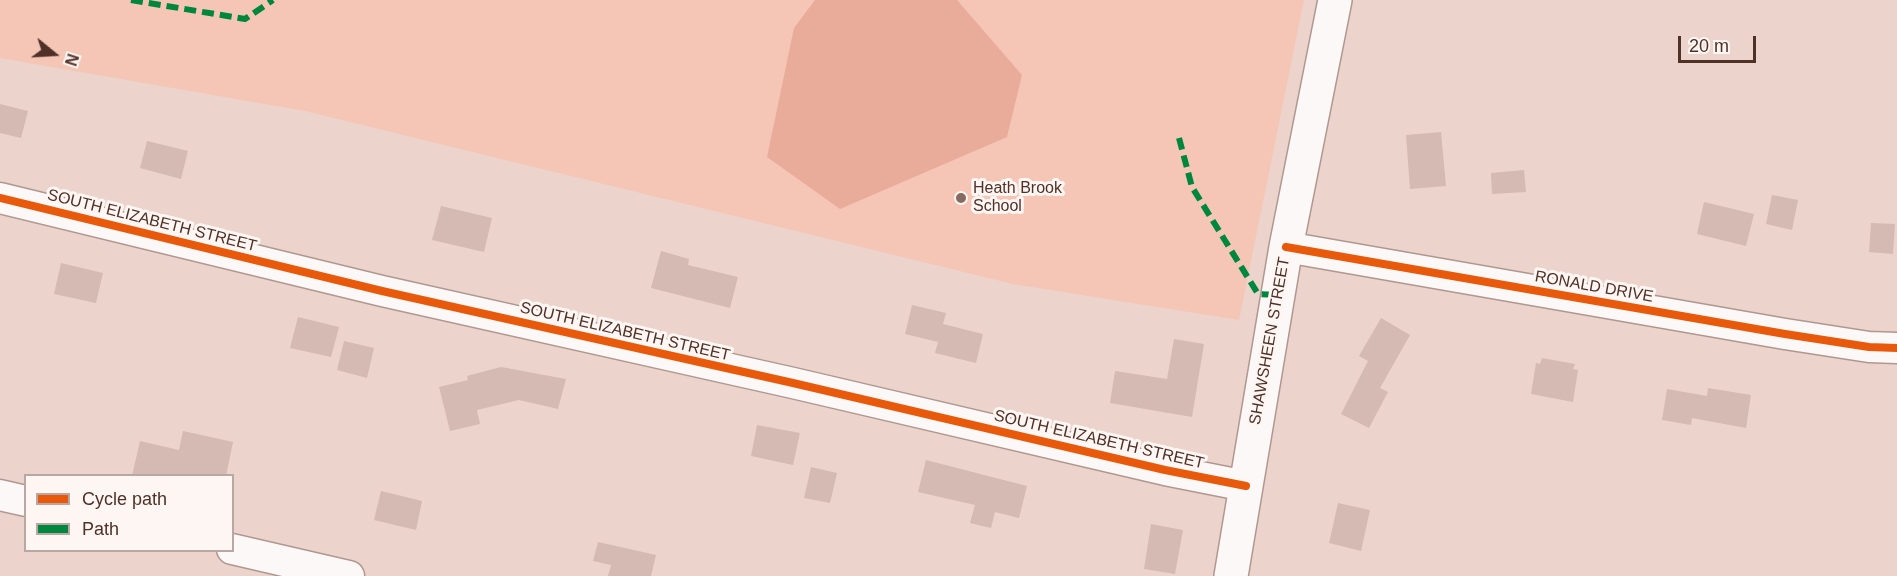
<!DOCTYPE html>
<style>
body{margin:0}
#map{position:relative;width:1897px;height:576px;overflow:hidden;background:#ecd3cb;font-family:Arial,sans-serif}
canvas{display:block}
.legend{position:absolute;left:24px;top:474px;width:210px;height:78px;box-sizing:border-box;background:#fef6f3;border:2px solid #b8a7a2;margin:0;padding:8px 10px;list-style:none;font-size:18px;color:#503128}
.legend li{display:flex;align-items:center;gap:12px;height:30px}
.legend b{width:30px;border:2px solid #b8a7a2}
.north{position:absolute;left:24px;top:24px;width:60px;height:60px;-webkit-text-stroke:4px #fef6f3;paint-order:stroke;rotate:108deg;font-size:16px;font-weight:700;line-height:24px;text-align:center;color:#503128}
.north::after{content:'';display:block;margin:auto;width:21px;height:27px;background:#503128;clip-path:polygon(50% 0,100% 100%,50% 72%,0 100%)}
.scale{position:absolute;left:1678px;top:36px;width:78px;height:27px;box-sizing:border-box;border:3px solid #503128;border-top:0;padding-left:8px;font-size:18px;line-height:21px;white-space:nowrap;color:#503128;-webkit-text-stroke:4px #fef6f3;paint-order:stroke}
</style>
<div id="map">
<canvas width="1897" height="576"></canvas>
<ul class="legend">
<li><b style="height:8px;background:#e8590c"></b>Cycle path</li>
<li><b style="height:8px;background:#00873e"></b>Path</li>
</ul>
<div class="north">N</div>
<div class="scale">20 m</div>
</div>
<script>
const g = document.querySelector('canvas').getContext('2d');
g.lineJoin = 'round';
function fillPath(path, color) { g.fillStyle = color; g.fill(path, 'evenodd'); }
const toPath = rows => new Path2D(rows.map(r => 'M' + r).join(''));
function stroke(path, color, width, dash) { g.strokeStyle = color; g.lineWidth = width; g.lineCap = dash ? 'butt' : 'round'; g.setLineDash(dash || []); g.stroke(path); }
function drawText(font, color, halo, rows, align = 'center') {
  g.font = font + ' Arial,sans-serif'; g.lineWidth = 6; g.setLineDash([]); g.textBaseline = 'middle'; g.strokeStyle = halo; g.fillStyle = color; for (const [text, x, y, turn = 0] of rows) {
    g.save(); g.translate(x, y); g.rotate((+turn || 0) * Math.PI / 180); g.textAlign = isNaN(turn) ? turn : align; if (halo) g.strokeText(text, 0, 0); g.fillText(text, 0, 0); g.restore();
  }
}
fillPath(toPath([
 [0,0,1304,0,1239,320,1013,284,305,111,0,58]
]), '#f5c5b6');
fillPath(toPath([
 [815,0,957,0,1022,75,1007,137,840,209,767,157,794,28]
]), '#eaac9a');
fillPath(toPath([
 [0,104,28,111,21,138,0,133],
 [1441,132,1446,186,1410,189,1406,135],
 [147,141,188,151,181,179,140,168],
 [1524,170,1526,192,1492,194,1491,173],
 [1772,195,1798,200,1792,230,1766,224],
 [1704,202,1754,214,1746,246,1697,234],
 [441,206,492,218,484,252,432,240],
 [1871,223,1895,224,1893,254,1869,252],
 [661,251,689,259,688,265,738,277,730,308,651,288],
 [61,263,103,273,96,303,54,294],
 [912,305,946,313,943,324,983,334,976,363,935,353,938,342,905,334],
 [298,317,339,327,331,357,290,348],
 [1381,318,1410,335,1380,388,1388,392,1369,428,1341,414,1368,361,1359,356],
 [1174,339,1204,344,1192,417,1110,403,1115,371,1167,379],
 [344,341,374,348,367,378,337,370],
 [1542,358,1575,364,1573,369,1578,370,1573,402,1531,394,1536,363,1540,364],
 [501,367,566,379,558,409,519,400,477,410,480,424,450,431,439,387,468,380,467,376],
 [1708,388,1751,395,1746,428,1692,418,1691,425,1662,420,1667,389,1707,396],
 [757,425,800,433,793,465,751,456],
 [183,431,233,442,226,476,132,476,140,441,179,450],
 [926,460,1027,486,1019,518,995,512,991,528,970,523,975,505,918,492],
 [811,467,837,473,830,503,804,498],
 [381,491,422,501,416,530,374,520],
 [1338,503,1370,510,1361,551,1329,543],
 [1151,524,1183,530,1175,574,1144,569],
 [598,542,656,555,651,576,608,576,611,565,593,561]
]), '#d4bab2');
const minor = toPath([
 [0,198,382,291,793,383,1165,470,1246,486],
 [1286,247,1785,334,1869,347,1897,348],
 [0,495,26,501],
 [232,549,349,576]
]);
const secondary = toPath([
 [1231,576,1286,247,1335,0]
]);
stroke(minor, '#b09790', 33);
stroke(secondary, '#b09790', 36);
stroke(minor, '#fcf8f7', 30);
stroke(secondary, '#fcf8f7', 33);
stroke(toPath([
 [131,0,245,19,273,0],
 [1179,138,1192,187,1258,294,1278,295]
]), '#00873e', 6, [12, 6]);
stroke(toPath([
 [0,198,382,291,793,383,1165,470,1246,486],
 [1286,247,1785,334,1869,347,1897,348]
]), '#e8590c', 8);
for (const [x, y, r, color] of [
 [961,198,6,"#876a61"]
]) { const dot = new Path2D(); dot.arc(x, y, r, 0, 2 * Math.PI); g.fillStyle = color; g.fill(dot); stroke(dot, '#fef6f3', 2); }
drawText('16px', '#503128', '#fef6f3', [
 ["Heath Brook",973,189],
 ["School",973,207]
], 'left');
drawText('16px', '#503128', '#fef6f3', [
 ["SOUTH ELIZABETH STREET",152,221,14],
 ["RONALD DRIVE",1594,287,10],
 ["SOUTH ELIZABETH STREET",625,332,13],
 ["SHAWSHEEN STREET",1270,341,-80],
 ["SOUTH ELIZABETH STREET",1099,440,13]
]);
</script>
